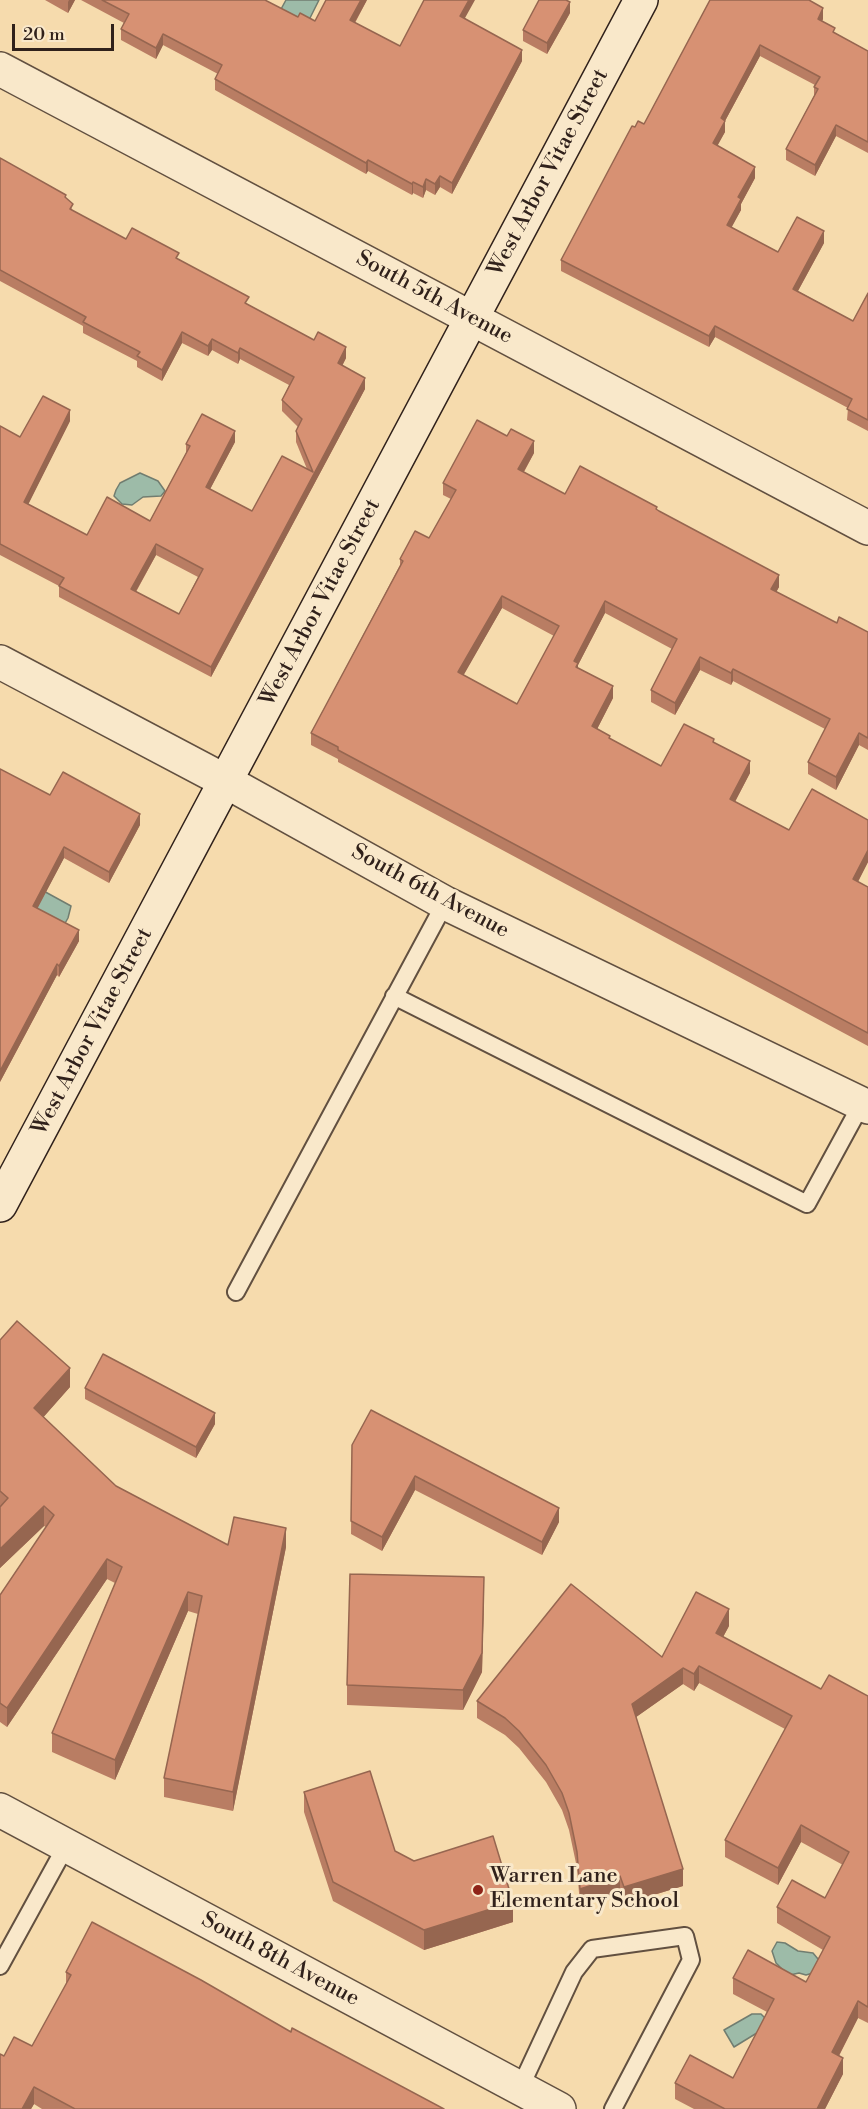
<!DOCTYPE html>
<style>
body{margin:0}
#map{position:relative;width:868px;height:2109px;overflow:hidden;background:#f6dbad;font-family:"Libre Bodoni",serif}
canvas{display:block}
.scale{position:absolute;left:12px;top:24px;width:102px;height:27px;box-sizing:border-box;border:3px solid #30211b;border-top:0;padding-left:8px;font-size:18px;line-height:21px;white-space:nowrap;color:#30211b;-webkit-text-stroke:4px #f9e8ca;paint-order:stroke}
</style>
<div id="map">
<canvas width="868" height="2109"></canvas>
<div class="scale">20 m</div>
</div>
<script>
const g = document.querySelector('canvas').getContext('2d');
g.lineJoin = 'round';
function fillPath(path, color) { g.fillStyle = color; g.fill(path, 'evenodd'); }
const toPath = rows => new Path2D(rows.map(r => 'M' + r).join(''));
function stroke(path, color, width, dash) { g.strokeStyle = color; g.lineWidth = width; g.lineCap = dash ? 'butt' : 'round'; g.setLineDash(dash || []); g.stroke(path); }
function drawText(font, color, halo, rows, align = 'center') {
  g.font = font + ' "Libre Bodoni",serif'; g.lineWidth = 6; g.setLineDash([]); g.textBaseline = 'middle'; g.strokeStyle = halo; g.fillStyle = color; for (const [text, x, y, turn = 0] of rows) {
    g.save(); g.translate(x, y); g.rotate((+turn || 0) * Math.PI / 180); g.textAlign = isNaN(turn) ? turn : align; if (halo) g.strokeText(text, 0, 0); g.fillText(text, 0, 0); g.restore();
  }
}
const water = toPath([
 [286,0,319,0,306,26,280,11,286,0],
 [140,473,158,481,165,491,161,496,143,497,132,505,122,504,114,496,116,490,120,483,140,473],
 [29,883,71,906,68,918,64,925,58,927,18,892,29,883],
 [777,1942,785,1943,798,1951,813,1953,818,1959,818,1966,813,1973,806,1975,799,1973,790,1975,785,1972,776,1963,772,1951,777,1942],
 [752,2014,761,2014,766,2019,765,2028,734,2047,724,2030,752,2014]
]);
fillPath(water, '#9dbba8');
stroke(water, '#717d70', 1.5);
const lane = toPath([
 [394,996,807,1204,862,1103],
 [236,1292,445,903],
 [0,1966,66,1846],
 [520,2088,574,1972,592,1949,685,1936,691,1960,613,2109]
]);
const street = toPath([
 [0,69,868,528],
 [0,662,227,782,445,903,868,1107],
 [0,1810,559,2109]
]);
const secondary = toPath([
 [0,1205,641,0]
]);
stroke(lane, '#625040', 20);
stroke(street, '#625040', 36);
stroke(secondary, '#30211b', 36);
stroke(lane, '#f9e8ca', 16);
stroke(street, '#f9e8ca', 33);
stroke(secondary, '#f9e8ca', 33);
fillPath(toPath([
 [45,0,75,0,68,13],
 [81,0,265,0,298,17,315,21,367,0,355,23,400,46,465,18,522,61,452,194,440,187,435,195,426,190,423,198,413,193,412,195,368,171,366,174,215,90,215,79,218,74,163,45,156,59,121,40,121,29,124,23],
 [710,0,823,19,822,21,835,33,868,51,868,153,836,136,815,176,786,160,786,149,814,96,814,87,815,85,760,56,725,121,725,132,717,145,755,178,741,204,741,210,731,227,778,252,824,243,798,291,853,321,868,293,868,431,847,420,848,408,715,337,709,347,561,271,561,260,635,127,644,124],
 [570,13,547,54,523,41,523,30],
 [0,158,66,198,73,211,126,239,179,260,249,305,346,358,342,366,365,389,211,677,59,597,59,586,0,555,0,426,20,437,70,421,28,504,87,535,150,521,186,453,186,444,235,442,210,489,252,511,307,469,296,442,296,431,298,427,282,411,282,400,289,385,240,359,238,364,212,350,208,356,182,343,162,381,137,367,137,361,83,333,83,326,0,281],
 [156,555,198,577,179,614,136,592],
 [534,453,524,472,565,494,657,510,779,587,776,592,837,623,868,632,868,750,859,745,836,790,808,774,808,762,825,729,733,681,731,685,700,670,675,715,651,702,651,690,672,649,605,613,578,665,578,668,613,698,597,729,610,739,661,766,714,743,750,773,735,802,789,830,868,820,868,862,858,882,868,887,868,1046,338,762,338,759,311,745,311,733,400,565,400,559,429,538,451,499,443,495,443,483],
 [502,608,554,636,517,704,463,675],
 [50,795,140,825,109,883,64,858,37,908,79,941,59,977,57,975,0,1082],
 [0,1340,70,1387,43,1417,116,1486,228,1545,286,1547,233,1811,164,1797,164,1778,198,1614,188,1611,115,1780,52,1752,52,1733,115,1583,107,1579,7,1727,0,1722,0,1595,46,1527,44,1526,0,1568],
 [85,1388,215,1424,196,1458,85,1399],
 [352,1445,559,1522,542,1555,415,1490,382,1551,351,1534],
 [484,1597,482,1672,463,1710,347,1705,347,1685],
 [729,1626,723,1637,821,1689,868,1696,868,2023,858,2018,839,2056,843,2074,825,2109,694,2109,675,2099,675,2083,733,2078,767,2012,733,1994,733,1978,806,1982,823,1950,777,1923,777,1907,825,1898,843,1865,801,1842,778,1885,725,1857,725,1840,785,1729,699,1683,694,1691,683,1684,636,1717,683,1886,624,1904,620,1893,580,1905,577,1868,569,1830,562,1810,546,1782,519,1748,505,1735,477,1718,477,1701,662,1657],
 [304,1792,395,1851,513,1922,424,1950,333,1901,304,1812],
 [66,1972,291,2032,444,2109,42,2109,34,2104,31,2109,0,2109,4,2056,32,2046,66,1985]
]), '#b97d63');
fillPath(toPath([
 [69,0,75,0,68,13,68,2],
 [361,0,367,0,350,31,350,20],
 [469,0,475,0,460,27,460,16],
 [570,2,570,13,547,54,547,43],
 [823,8,823,19,818,30,818,19],
 [163,34,163,45,156,59,156,48],
 [760,45,760,56,725,121,725,132,713,154,713,143,721,118],
 [522,50,522,61,452,194,452,183],
 [836,125,836,136,815,176,815,165],
 [368,160,368,171,366,174,366,163],
 [755,167,755,178,741,204,741,210,727,236,727,225,738,197],
 [440,176,440,187,435,195,435,184],
 [426,179,426,190,423,198,423,187],
 [413,182,413,193,412,195,412,184],
 [824,231,824,243,793,300,793,289],
 [715,326,715,337,709,347,709,336],
 [182,332,182,343,162,381,162,370],
 [212,339,212,350,208,356,208,346],
 [346,347,346,358,338,374,338,363],
 [240,348,240,359,238,364,238,353],
 [365,378,365,389,211,677,211,667],
 [70,410,70,421,24,513,24,502],
 [235,431,235,442,206,497,206,487],
 [534,441,534,453,518,482,518,469],
 [156,544,156,555,131,600,131,589],
 [779,575,779,587,771,602,771,589],
 [502,596,502,608,458,685,458,672],
 [605,601,605,613,578,665,578,675,574,661],
 [700,657,700,670,675,715,675,703],
 [733,669,733,681,731,685,731,673],
 [613,686,613,698,592,739,592,726],
 [859,733,859,745,836,790,836,777],
 [750,761,750,773,730,811,730,799],
 [140,814,140,825,109,883,109,872],
 [64,847,64,858,33,917,33,906],
 [868,850,868,862,853,891,853,879],
 [79,930,79,941,59,977,59,966],
 [57,964,57,975,0,1082,0,1071],
 [70,1368,70,1387,34,1428,34,1408],
 [215,1413,215,1424,196,1458,196,1447],
 [415,1476,415,1490,382,1551,382,1537],
 [44,1506,44,1526,0,1568,0,1549],
 [559,1508,559,1522,542,1555,542,1542],
 [286,1528,286,1547,233,1811,233,1792],
 [107,1559,107,1579,7,1727,7,1708],
 [188,1592,188,1611,115,1780,115,1760],
 [484,1597,482,1672,463,1710,463,1690],
 [729,1609,729,1626,716,1650,716,1633],
 [699,1666,699,1683,694,1691,694,1674],
 [683,1668,683,1684,632,1720,632,1704],
 [801,1825,801,1842,778,1885,778,1868],
 [683,1869,683,1886,624,1904,624,1887],
 [620,1876,620,1893,580,1905,580,1889],
 [513,1902,513,1922,424,1950,424,1930],
 [858,2001,858,2018,832,2069,832,2052],
 [843,2058,843,2074,825,2109,817,2109],
 [34,2087,34,2104,31,2109,22,2109]
]), '#966650');
const building = toPath([
 [102,0,265,0,298,17,300,13,315,21,326,0,361,0,350,20,400,46,424,0,469,0,460,16,522,50,452,183,440,176,435,184,426,179,423,187,413,182,412,184,368,160,366,163,215,79,222,65,163,34,156,48,121,29,129,14,102,0],
 [539,0,566,0,570,2,547,43,523,30,539,0],
 [710,0,809,0,823,8,818,19,835,28,833,32,868,51,868,142,836,125,815,165,786,149,818,89,814,87,820,77,760,45,721,118,725,121,713,143,755,167,738,197,741,199,727,225,778,252,797,217,824,231,793,289,853,321,868,293,868,420,847,409,852,399,715,326,709,336,561,260,632,126,635,127,638,121,644,124,710,0],
 [0,158,66,195,65,197,73,204,70,209,126,239,132,228,179,253,176,258,249,297,245,303,314,340,318,332,346,347,338,363,365,378,211,667,59,586,64,578,0,544,0,426,20,437,43,396,70,410,24,502,87,535,107,497,150,521,190,446,186,444,202,414,235,431,206,487,252,511,282,456,313,472,296,431,302,419,282,400,294,377,240,348,238,353,212,339,208,346,182,332,162,370,137,356,140,352,83,322,86,317,0,270,0,158],
 [156,544,203,569,179,614,131,589,156,544],
 [477,420,507,436,511,429,534,441,518,469,565,494,580,466,657,507,656,509,659,511,779,575,771,589,837,623,839,617,868,632,868,738,859,733,836,777,808,762,830,719,733,669,731,673,700,657,675,703,651,690,677,639,605,601,574,661,578,663,576,667,613,686,592,726,610,736,609,738,661,766,684,724,714,739,713,742,750,761,730,799,789,830,812,789,868,820,868,850,853,879,868,887,868,1033,338,750,338,747,311,733,403,561,400,559,415,531,429,538,456,490,443,483,477,420],
 [502,596,559,626,517,704,458,672,502,596],
 [0,769,50,795,63,772,140,814,109,872,64,847,33,906,79,930,59,966,57,964,0,1071,0,769],
 [17,1321,70,1368,34,1408,116,1486,228,1545,234,1517,286,1528,233,1792,164,1778,202,1596,188,1592,115,1760,52,1733,122,1567,107,1559,7,1708,0,1703,0,1595,54,1515,44,1506,0,1549,0,1507,8,1498,0,1491,0,1340,17,1321],
 [103,1354,215,1413,196,1447,85,1388,103,1354],
 [371,1410,559,1508,542,1542,415,1476,382,1537,351,1521,352,1445,371,1410],
 [350,1574,484,1577,482,1653,463,1690,347,1685,350,1574],
 [571,1584,662,1657,696,1592,729,1609,716,1633,821,1689,829,1675,868,1696,868,2007,858,2001,832,2052,843,2058,817,2109,725,2109,675,2083,690,2055,733,2078,774,1999,733,1978,748,1950,806,1982,830,1937,777,1907,792,1880,825,1898,849,1852,801,1825,778,1868,725,1840,792,1716,699,1666,694,1674,683,1668,632,1704,683,1869,624,1887,620,1876,580,1889,577,1852,569,1813,562,1793,546,1765,519,1731,505,1718,477,1701,571,1584],
 [370,1771,395,1851,414,1861,493,1836,513,1902,424,1930,333,1882,304,1792,370,1771],
 [92,1922,201,1980,291,2032,292,2028,444,2109,75,2109,34,2087,22,2109,0,2109,0,2054,4,2056,14,2037,32,2046,71,1975,66,1972,92,1922]
]);
fillPath(building, '#d79173');
stroke(building, '#966650', 1.5);
for (const [x, y, r, color] of [
 [478,1890,6,"#8f2418"]
]) { const dot = new Path2D(); dot.arc(x, y, r, 0, 2 * Math.PI); g.fillStyle = color; g.fill(dot); stroke(dot, '#f9e8ca', 2); }
drawText('22px', '#30211b', '#f9e8ca', [
 ["West Arbor Vitae Street",549,173,-62],
 ["South 5th Avenue",434,298,28],
 ["West Arbor Vitae Street",321,603,-62],
 ["South 6th Avenue",430,892,28],
 ["West Arbor Vitae Street",93,1032,-62],
 ["South 8th Avenue",280,1960,28]
]);
drawText('22px', '#30211b', '#f9e8ca', [
 ["Warren Lane",490,1877],
 ["Elementary School",490,1902]
], 'left');
</script>
